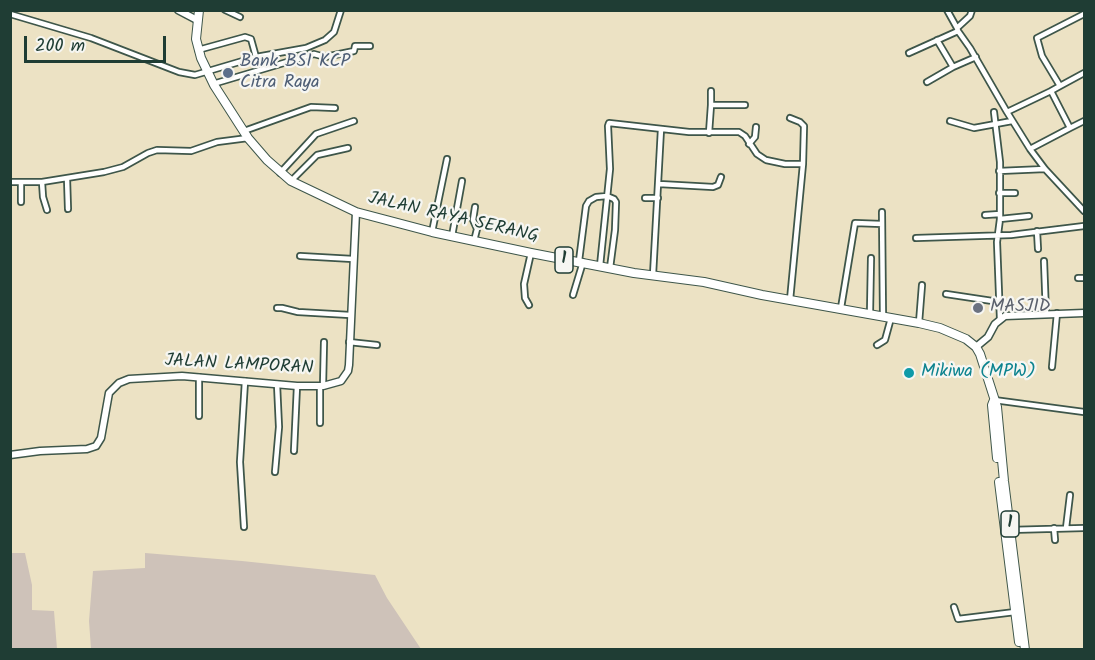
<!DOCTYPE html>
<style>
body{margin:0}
#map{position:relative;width:1095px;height:660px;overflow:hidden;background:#ece2c4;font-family:Kalam,sans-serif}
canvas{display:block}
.frame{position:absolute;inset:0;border:12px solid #1f3d34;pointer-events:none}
.scale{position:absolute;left:24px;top:36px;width:142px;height:27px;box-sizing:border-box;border:3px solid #1f3d34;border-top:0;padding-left:8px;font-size:18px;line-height:21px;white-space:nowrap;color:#1f3d34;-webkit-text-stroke:4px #f6f6f2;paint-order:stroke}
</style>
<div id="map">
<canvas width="1095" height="660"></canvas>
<div class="frame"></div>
<div class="scale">200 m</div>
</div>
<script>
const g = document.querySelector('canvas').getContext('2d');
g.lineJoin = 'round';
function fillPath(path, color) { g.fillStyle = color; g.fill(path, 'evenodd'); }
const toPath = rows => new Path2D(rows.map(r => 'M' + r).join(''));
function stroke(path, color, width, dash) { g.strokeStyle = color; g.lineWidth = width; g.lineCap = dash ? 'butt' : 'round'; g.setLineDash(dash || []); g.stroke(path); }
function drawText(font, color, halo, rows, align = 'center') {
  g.font = font + ' Kalam,sans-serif'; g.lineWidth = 4.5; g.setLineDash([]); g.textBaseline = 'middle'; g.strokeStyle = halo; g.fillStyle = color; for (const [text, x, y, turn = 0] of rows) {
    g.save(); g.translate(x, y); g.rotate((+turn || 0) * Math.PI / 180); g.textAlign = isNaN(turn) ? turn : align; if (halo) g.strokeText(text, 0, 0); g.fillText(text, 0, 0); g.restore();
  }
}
fillPath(toPath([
 [11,553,25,553,32,585,32,610,54,611,57,649,11,649],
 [145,553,242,561,375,575,387,598,421,649,91,649,89,621,93,571,145,568]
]), '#cec2b9');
const street = toPath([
 [225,10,240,17],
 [947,10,957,28],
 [972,10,970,16,957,28,958,31,970,48,1007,112,1030,149,1045,169,1084,211],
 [10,14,91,38,179,72,195,75,256,57,306,48,325,40,334,32,341,10],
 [937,40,953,67],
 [198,50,245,37,251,39,256,57],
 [909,53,958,31],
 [927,82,953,67,976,57],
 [213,84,314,54,325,57,354,51,355,46,370,46],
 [1060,86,1084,73],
 [711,105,711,91],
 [994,112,1000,162,1000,219,997,242,1000,319],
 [1007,112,1051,91],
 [790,118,800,122,804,126,803,164],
 [950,121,974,128,1012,121],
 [1070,128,1084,121],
 [244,131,311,107,335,108],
 [709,133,711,105,745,105],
 [749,144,755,137,756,127],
 [1030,149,1070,128,1051,91,1060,86,1042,56,1037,38,1084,14],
 [999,171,1045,169],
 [280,173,316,134,354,121],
 [67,178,68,209],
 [291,181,317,155,348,148],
 [10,182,42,182,104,172,123,167,148,153,157,150,191,151,217,142,248,138],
 [42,182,43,197,47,210],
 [659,184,713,187,718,185,721,177],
 [999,193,1015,193],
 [645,198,658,198],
 [21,202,21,182],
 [882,212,883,317],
 [985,215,1000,214],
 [1000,219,1029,216],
 [1037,231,1038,249],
 [432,232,447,159],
 [452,236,462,181],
 [916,238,1011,235,1084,226],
 [474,241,477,229,473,220,475,207],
 [300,256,353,259],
 [579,261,586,206,589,201,596,197,607,196,614,199,616,202,615,230,610,268],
 [1044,261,1046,314],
 [600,266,610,169,608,126,609,123,689,132,739,132,745,136,757,154,766,160,785,164,803,164,790,300],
 [653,275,661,129],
 [1078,278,1084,278],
 [946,294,999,302],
 [573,295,583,262],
 [529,305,525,298,524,284,531,253],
 [277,308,282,308,298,312,350,315],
 [841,308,855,223,882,224],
 [870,313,871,258],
 [919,323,922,285],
 [349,342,377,345],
 [877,345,885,340,891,318],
 [1052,367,1057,313],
 [199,377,199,416],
 [323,386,324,342],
 [994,400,1084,412],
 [320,423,320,386],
 [294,451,297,386],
 [275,472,279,427,277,384],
 [244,527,240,462,245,381],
 [1054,528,1055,540],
 [1066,528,1070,495],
 [1009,530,1084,528],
 [954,607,958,619,1015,612]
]);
const secondary = toPath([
 [178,10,197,20],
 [976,347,988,337,995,324,1005,316,1084,313],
 [10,455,40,451,87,449,96,446,101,438,109,393,119,383,129,379,182,376,297,386,323,386,341,381,348,371,349,365,356,212]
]);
const highway = toPath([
 [199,10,196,39,201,58,214,85,248,138,267,160,291,181,356,212,432,232,531,253,634,273,704,282,762,295,919,323,940,328,966,339,976,347,980,354,997,407,1004,481,1025,650],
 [994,400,992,405,997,458],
 [999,482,1019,642]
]);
stroke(street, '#3e564a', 8);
stroke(secondary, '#3e564a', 9);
stroke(highway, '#3e564a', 10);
stroke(street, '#fff', 4.5);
stroke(secondary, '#fff', 6);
stroke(highway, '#fff', 8);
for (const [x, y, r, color] of [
 [228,73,6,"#5c6f8a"],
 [978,308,6,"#6b7280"],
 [909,373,6,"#0f9aa8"]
]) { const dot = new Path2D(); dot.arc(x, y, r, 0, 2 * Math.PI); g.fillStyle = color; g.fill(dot); stroke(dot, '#f6f6f2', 2); }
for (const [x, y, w] of [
 [564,260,18],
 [1010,524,18]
]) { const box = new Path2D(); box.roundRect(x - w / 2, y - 13, w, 26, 4.5); g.fillStyle = '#f6f6f2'; g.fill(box); stroke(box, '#1f3d34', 1.5); }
drawText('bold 16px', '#1f3d34', null, [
 ["1",564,260],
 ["1",1010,524]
]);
drawText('18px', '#4e5e75', '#f6f6f2', [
 ["Bank BSI KCP",240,63],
 ["Citra Raya",240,84]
], 'left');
drawText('18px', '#1f3d34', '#f6f6f2', [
 ["JALAN RAYA SERANG",453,219,13],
 ["JALAN LAMPORAN",239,366,3]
]);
drawText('18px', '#5b616d', '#f6f6f2', [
 ["MASJID",990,308]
], 'left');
drawText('18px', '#0d838f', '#f6f6f2', [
 ["Mikiwa (MPW)",921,373]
], 'left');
</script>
